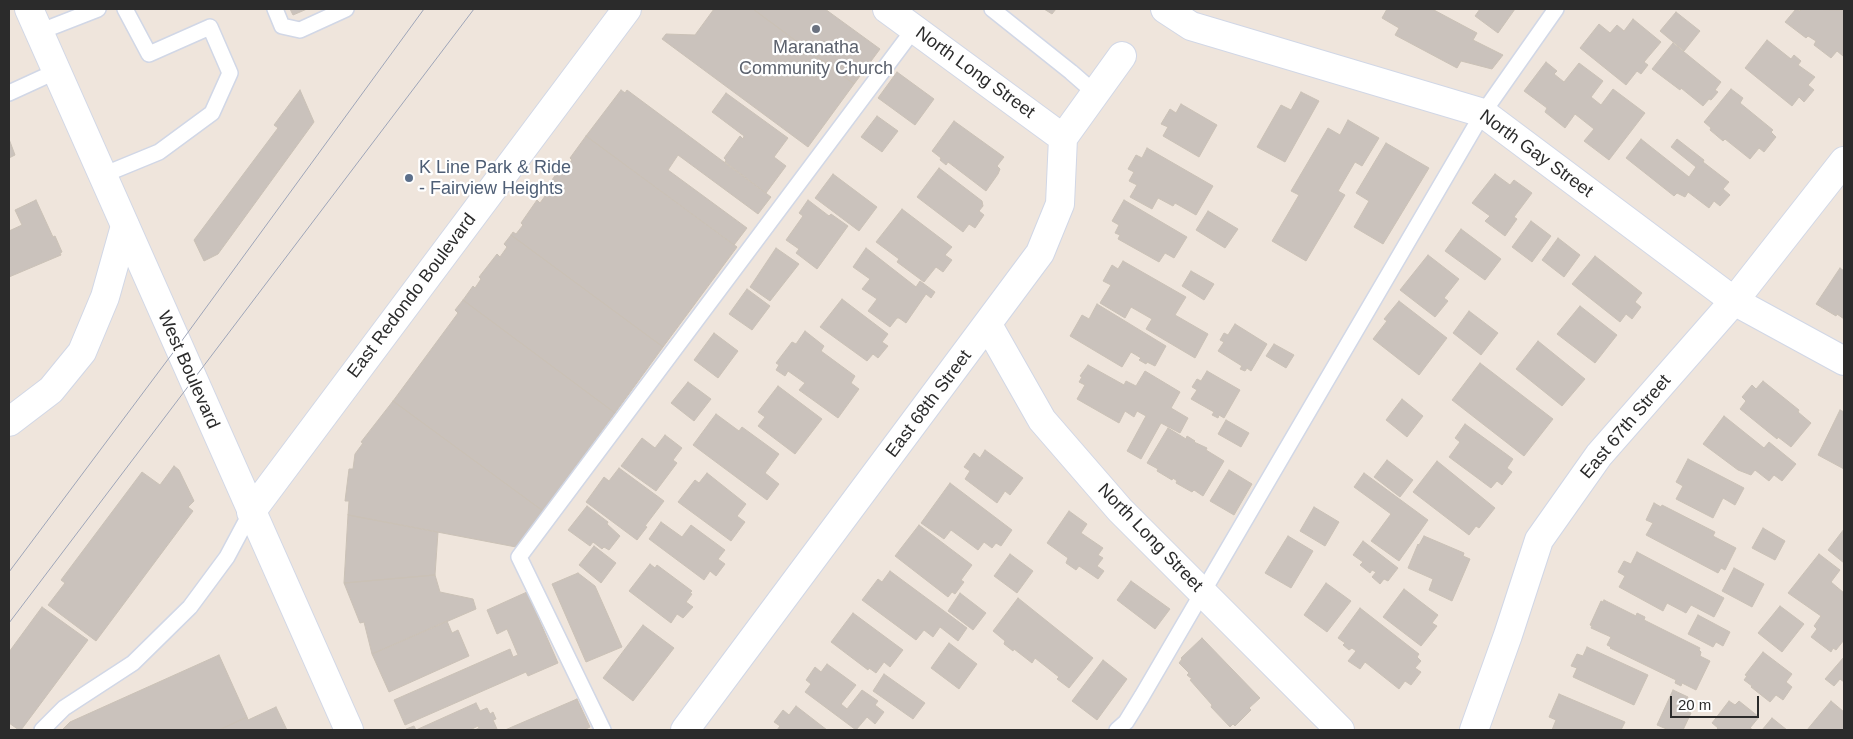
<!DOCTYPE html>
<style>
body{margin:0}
#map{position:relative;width:1853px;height:739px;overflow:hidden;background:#efe5dc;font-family:Helvetica,sans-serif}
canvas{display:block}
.frame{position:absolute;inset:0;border:10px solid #2b2b2b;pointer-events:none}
.scale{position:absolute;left:1670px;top:696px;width:89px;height:22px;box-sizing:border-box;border:2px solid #2b2b2b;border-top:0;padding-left:6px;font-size:15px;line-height:18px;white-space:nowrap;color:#2b2b2b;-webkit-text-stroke:4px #fff;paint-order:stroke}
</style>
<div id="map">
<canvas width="1853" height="739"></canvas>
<div class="frame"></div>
<div class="scale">20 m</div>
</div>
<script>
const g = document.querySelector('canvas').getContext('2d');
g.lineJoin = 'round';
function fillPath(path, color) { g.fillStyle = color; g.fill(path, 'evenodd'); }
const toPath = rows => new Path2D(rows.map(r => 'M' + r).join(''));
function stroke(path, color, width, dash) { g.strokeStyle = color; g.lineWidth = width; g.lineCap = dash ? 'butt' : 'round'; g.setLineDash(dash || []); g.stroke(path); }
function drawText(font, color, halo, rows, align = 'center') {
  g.font = font + ' Helvetica,sans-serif'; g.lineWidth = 4.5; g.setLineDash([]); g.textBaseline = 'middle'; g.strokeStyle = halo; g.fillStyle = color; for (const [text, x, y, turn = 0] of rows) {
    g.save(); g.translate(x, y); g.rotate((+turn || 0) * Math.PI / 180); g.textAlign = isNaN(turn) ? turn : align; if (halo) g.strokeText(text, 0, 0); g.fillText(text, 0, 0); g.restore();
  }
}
const building = toPath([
 [290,9,307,9,293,15,290,9],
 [714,9,753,9,854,84,808,147,662,39,666,34,695,35,714,9],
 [753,9,825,9,880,49,854,84,753,9],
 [1044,9,1056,9,1052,14,1044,9],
 [1387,9,1432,9,1477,33,1473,40,1503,55,1492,69,1461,61,1457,68,1395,35,1399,28,1382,18,1387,9],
 [1480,9,1515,9,1498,33,1475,16,1480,9],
 [1796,9,1800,11,1802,9,1843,10,1844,13,1843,56,1837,51,1831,58,1814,45,1816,41,1808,36,1806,38,1785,22,1796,9],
 [1676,12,1700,31,1684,51,1660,31,1676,12],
 [1633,19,1661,42,1644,62,1648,65,1641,74,1637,71,1626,85,1580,48,1599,24,1610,33,1617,25,1624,31,1633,19],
 [1767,40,1791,59,1794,55,1801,61,1798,65,1815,77,1808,85,1814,90,1804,102,1799,97,1792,106,1745,68,1767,40],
 [1673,43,1721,82,1715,90,1718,92,1711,100,1709,99,1703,106,1681,88,1680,90,1652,69,1673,43],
 [1546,62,1557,71,1554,74,1564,82,1579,63,1603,81,1591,97,1601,105,1613,89,1645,113,1609,160,1584,141,1594,129,1575,114,1565,128,1545,112,1547,108,1524,91,1546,62],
 [897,72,934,99,915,125,878,98,897,72],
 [1731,89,1743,98,1740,103,1773,130,1771,132,1776,137,1764,152,1759,148,1750,159,1725,139,1723,141,1710,130,1711,128,1704,122,1731,89],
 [300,90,314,122,218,254,204,261,194,240,278,128,274,125,300,90],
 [621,90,625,93,627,90,771,197,758,214,678,155,668,170,747,228,734,245,586,136,621,90],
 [1301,92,1319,101,1285,162,1257,147,1281,105,1291,110,1301,92],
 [726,93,788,138,774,157,786,166,766,193,725,162,726,160,724,158,740,136,743,139,744,136,712,112,726,93],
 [1181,104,1217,125,1199,157,1163,136,1168,127,1161,124,1170,109,1176,113,1181,104],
 [877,116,898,131,882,152,861,137,877,116],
 [1348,120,1379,138,1362,166,1355,162,1338,191,1345,195,1306,261,1272,241,1299,195,1291,191,1328,128,1340,135,1348,120],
 [954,121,1004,157,997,166,1000,169,998,174,986,191,948,162,946,165,940,160,941,158,932,151,954,121],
 [586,136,737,247,663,347,511,235,513,232,516,234,523,225,521,223,537,200,540,203,548,192,545,190,561,167,564,170,572,160,570,158,586,136],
 [9,139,15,155,9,158,9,139],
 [1641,139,1689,177,1696,167,1671,147,1677,139,1704,160,1703,162,1729,182,1723,189,1730,195,1720,206,1714,201,1709,208,1688,192,1685,197,1677,193,1674,196,1626,158,1641,139],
 [1386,143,1429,168,1383,244,1354,227,1369,201,1356,193,1386,143],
 [1147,148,1213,186,1196,215,1175,203,1173,206,1158,198,1152,209,1130,197,1137,185,1129,181,1134,172,1128,169,1136,155,1142,158,1147,148],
 [939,168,982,201,983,206,979,211,984,215,975,228,969,224,963,232,917,197,939,168],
 [833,174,877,207,859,231,815,198,833,174],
 [1495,174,1510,185,1514,180,1532,193,1514,217,1517,219,1505,236,1485,221,1490,216,1472,203,1495,174],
 [36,200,53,237,55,236,62,252,60,253,61,255,9,277,9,231,22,225,15,210,36,200],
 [808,200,829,216,831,214,848,226,817,269,796,253,799,249,786,240,803,216,799,213,808,200],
 [1124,200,1187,237,1174,258,1165,253,1159,262,1118,239,1120,235,1115,233,1119,225,1112,221,1124,200],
 [902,209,952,247,945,255,952,260,943,272,936,267,924,282,897,262,899,259,876,242,902,209],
 [1208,211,1238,229,1225,248,1196,230,1208,211],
 [1531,221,1551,236,1532,262,1512,247,1531,221],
 [1461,229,1501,259,1485,280,1445,251,1461,229],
 [511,235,663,347,615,413,463,300,473,286,475,288,481,279,479,277,497,254,500,257,507,247,504,244,511,235],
 [1558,238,1580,255,1564,277,1542,260,1558,238],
 [776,248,799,264,770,301,750,287,776,248],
 [866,248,916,287,920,281,935,292,931,298,926,294,906,323,899,318,897,318,890,327,868,311,877,299,862,289,870,279,853,267,866,248],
 [1428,255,1459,279,1444,298,1448,301,1435,317,1400,290,1428,255],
 [1595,256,1642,293,1635,302,1641,307,1632,319,1626,314,1620,322,1572,284,1595,256],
 [1123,261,1186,297,1175,315,1208,334,1195,358,1146,329,1152,319,1131,307,1125,318,1100,303,1111,285,1103,281,1112,265,1118,269,1123,261],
 [1840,268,1844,271,1844,319,1837,314,1836,316,1816,304,1840,268],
 [1191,271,1214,284,1204,300,1182,286,1191,271],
 [747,289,770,306,752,330,729,314,747,289],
 [842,299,888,334,882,342,888,346,878,358,873,354,867,361,820,327,842,299],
 [463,300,615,413,543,511,393,401,458,313,455,310,463,300],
 [1399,301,1447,338,1419,375,1373,339,1387,321,1384,319,1399,301],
 [1097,304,1166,346,1155,366,1147,362,1146,364,1139,360,1141,358,1131,352,1122,367,1070,336,1082,315,1089,319,1097,304],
 [1580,306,1617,335,1595,363,1557,334,1580,306],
 [1469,311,1498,333,1481,355,1453,333,1469,311],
 [1235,324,1267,344,1251,371,1247,368,1245,371,1240,369,1242,366,1218,351,1224,342,1220,340,1224,333,1228,335,1235,324],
 [805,331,824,346,821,351,855,376,851,383,859,389,838,418,799,390,805,383,788,371,785,376,776,370,779,365,776,363,792,342,796,344,805,331],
 [714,333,738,351,718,378,694,360,714,333],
 [1538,341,1585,379,1562,406,1516,369,1538,341],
 [1274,344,1294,355,1286,368,1266,356,1274,344],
 [1480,363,1553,419,1524,456,1452,400,1480,363],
 [1088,365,1124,385,1126,381,1136,386,1145,371,1180,392,1171,408,1188,418,1180,433,1161,423,1141,459,1127,451,1146,416,1137,411,1134,417,1125,411,1119,423,1077,399,1085,385,1079,382,1082,377,1080,376,1088,365],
 [1207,371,1240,390,1224,418,1219,415,1218,418,1212,415,1214,412,1191,399,1197,390,1192,387,1197,379,1201,381,1207,371],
 [1763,381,1799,410,1798,412,1811,423,1791,447,1778,437,1777,439,1740,409,1746,401,1742,397,1752,385,1756,389,1763,381],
 [688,382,711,399,694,421,671,403,688,382],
 [778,386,822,419,795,454,758,426,765,417,758,412,778,386],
 [1402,399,1423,416,1407,437,1386,420,1402,399],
 [393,401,543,511,516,547,348,515,349,501,345,501,349,469,353,469,355,454,363,443,361,442,393,401],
 [1840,410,1844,412,1844,469,1818,455,1840,410],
 [716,414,739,431,742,427,779,454,765,473,779,484,767,500,693,445,716,414],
 [1724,416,1764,448,1769,442,1796,464,1782,481,1774,475,1769,481,1755,470,1751,475,1738,470,1703,444,1724,416],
 [1226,420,1249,433,1241,447,1218,434,1226,420],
 [1465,424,1513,459,1507,468,1512,472,1502,485,1497,481,1491,488,1449,457,1460,442,1455,438,1465,424],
 [1168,428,1186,439,1187,436,1195,441,1194,442,1207,448,1206,450,1224,461,1203,496,1194,490,1192,492,1176,483,1177,481,1173,478,1172,480,1157,471,1158,469,1147,463,1168,428],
 [665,435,682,448,673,460,677,463,656,491,621,466,642,438,655,448,665,435],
 [985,450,1023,478,1010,495,1005,491,997,503,965,479,970,471,964,467,974,453,980,458,985,450],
 [1688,459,1744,488,1735,505,1723,498,1713,518,1676,499,1683,486,1676,482,1688,459],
 [1387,460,1413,480,1400,497,1374,477,1387,460],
 [1437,461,1495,508,1479,528,1476,526,1469,535,1413,492,1437,461],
 [174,466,179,470,194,501,188,507,193,511,96,641,48,605,65,583,61,580,142,472,160,485,174,466],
 [619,468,664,501,645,526,647,527,637,540,586,502,604,477,609,481,619,468],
 [1229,470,1252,484,1234,515,1210,501,1229,470],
 [707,473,746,504,737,516,745,522,731,541,678,502,695,480,699,483,707,473],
 [1364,473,1428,520,1399,561,1371,541,1391,514,1354,487,1364,473],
 [950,483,1012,530,1001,546,996,543,992,548,984,542,978,550,951,530,944,539,921,523,950,483],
 [1654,503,1661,507,1662,505,1715,532,1713,536,1736,548,1725,570,1721,568,1718,573,1646,535,1653,523,1646,520,1654,503],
 [587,506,608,522,607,524,620,536,609,550,604,547,602,549,593,542,590,546,568,530,587,506],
 [1314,507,1339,522,1325,546,1300,531,1314,507],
 [1069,511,1087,524,1081,533,1103,548,1098,555,1103,558,1097,566,1104,571,1098,579,1079,566,1076,570,1066,563,1068,558,1047,543,1069,511],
 [348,515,438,532,435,575,344,583,348,515],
 [661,522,682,537,691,525,725,550,718,559,725,564,716,576,710,571,704,580,649,539,661,522],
 [919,525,972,565,961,580,964,582,955,594,952,592,948,597,895,556,919,525],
 [1763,528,1785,541,1775,560,1752,548,1763,528],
 [1844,529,1844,563,1828,550,1844,529],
 [1288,536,1313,551,1291,588,1265,573,1288,536],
 [1424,536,1464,553,1463,556,1470,559,1452,601,1429,590,1433,579,1408,568,1418,544,1419,545,1424,536],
 [1363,541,1398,568,1388,581,1384,579,1380,584,1372,577,1376,572,1372,570,1370,573,1360,565,1363,562,1353,555,1363,541],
 [594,546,616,563,601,583,579,565,594,546],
 [1637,552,1724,598,1714,617,1691,605,1686,613,1667,603,1663,611,1619,587,1625,576,1618,572,1624,561,1631,564,1637,552],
 [1010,554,1033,571,1017,593,994,576,1010,554],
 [1819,554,1840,570,1831,582,1844,593,1844,640,1836,650,1833,648,1831,652,1811,637,1817,629,1814,626,1821,616,1788,593,1819,554],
 [650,564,655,568,657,565,692,591,690,593,692,594,686,602,693,607,683,618,677,614,671,623,629,591,650,564],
 [1734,568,1764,584,1752,607,1722,591,1734,568],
 [890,571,967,628,958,641,940,627,933,637,924,630,916,640,862,600,878,579,882,582,890,571],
 [578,573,595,586,622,647,586,662,552,584,578,573],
 [435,575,440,592,473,599,476,609,372,654,364,622,360,623,344,583,435,575],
 [1131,581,1170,609,1155,629,1117,600,1131,581],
 [1326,583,1351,601,1327,632,1304,615,1326,583],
 [1404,589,1438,615,1432,623,1437,626,1421,646,1383,617,1404,589],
 [527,592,558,663,528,676,526,672,405,725,394,700,510,649,513,657,518,655,507,629,497,634,487,610,527,592],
 [960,593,986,613,973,630,948,611,960,593],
 [1018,598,1093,658,1069,688,1057,679,1059,677,1035,658,1032,663,1014,649,1013,651,1004,644,1005,641,993,631,1018,598],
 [1604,600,1636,616,1637,613,1645,617,1644,620,1700,648,1699,650,1701,652,1700,656,1710,661,1696,690,1682,683,1681,686,1675,683,1676,680,1610,648,1611,647,1607,645,1611,637,1591,628,1592,626,1590,625,1601,601,1603,602,1604,600],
 [1780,606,1804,624,1782,652,1758,633,1780,606],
 [42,607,88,640,21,730,19,730,9,723,9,652,42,607],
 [1360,608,1419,654,1417,657,1421,661,1415,668,1421,672,1411,685,1405,681,1399,689,1365,662,1360,669,1348,661,1356,651,1352,648,1349,650,1343,645,1345,643,1338,638,1360,608],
 [853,613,903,650,890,667,884,662,876,673,869,668,868,670,831,642,853,613],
 [1698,615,1730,632,1723,646,1716,642,1713,647,1688,634,1698,615],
 [447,621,452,633,458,630,469,656,389,692,372,654,447,621],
 [643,625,674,648,633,701,603,678,643,625],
 [1202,638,1260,698,1249,708,1251,710,1235,726,1233,724,1230,727,1211,707,1212,705,1190,680,1192,679,1187,675,1189,673,1179,663,1182,659,1181,658,1202,638],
 [949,643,977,664,959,689,931,668,949,643],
 [1587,647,1648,675,1634,705,1573,677,1577,668,1571,666,1577,654,1583,656,1587,647],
 [1763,652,1792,674,1786,682,1792,687,1783,700,1776,695,1770,702,1751,687,1752,686,1744,680,1747,676,1745,675,1763,652],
 [219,655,247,717,219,730,62,730,70,722,219,655],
 [1844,657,1844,682,1840,679,1834,686,1825,679,1844,657],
 [1103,660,1127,679,1097,720,1072,701,1103,660],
 [827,664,856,685,841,704,847,709,862,690,878,701,875,705,884,712,875,724,867,717,856,730,805,692,811,684,806,680,815,667,821,672,827,664],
 [884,674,925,703,913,719,873,691,884,674],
 [1673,690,1688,697,1683,709,1691,713,1683,730,1669,730,1657,725,1673,690],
 [1559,694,1625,722,1621,730,1552,730,1556,720,1549,717,1559,694],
 [577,699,590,727,584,730,505,730,577,699],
 [1729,701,1735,705,1739,701,1759,717,1750,728,1753,730,1716,730,1718,728,1712,723,1729,701],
 [1831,701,1844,712,1844,730,1807,730,1831,701],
 [476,703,480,711,487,708,490,714,493,712,496,719,493,720,497,729,475,730,479,728,478,726,470,730,406,730,406,729,414,726,416,730,476,703],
 [796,706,827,730,777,730,780,726,774,722,783,710,789,715,796,706],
 [276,707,287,730,219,730,247,717,248,720,276,707],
 [1772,718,1787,730,1762,730,1772,718]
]);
fillPath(building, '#cac2bc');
stroke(building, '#cac1b6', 1);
const lane = toPath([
 [275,9,282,26,300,30,346,9],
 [992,9,1071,72,1095,93],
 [39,32,98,9],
 [9,93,57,71],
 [103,175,159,152,212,113,230,73,210,27,149,54,125,9],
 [42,730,64,708,133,663,190,607,227,557,251,512],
 [603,730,519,557,914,29],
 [1117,730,1126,722,1142,696,1483,113,1556,9]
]);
const street = toPath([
 [887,9,1063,138],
 [1165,9,1191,26,1483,113,1734,301,1844,361],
 [988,325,1042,420,1120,510,1340,730],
 [9,422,51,390,82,352,105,297,125,226],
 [251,512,627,9],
 [685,730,1040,253,1060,204,1063,138,1122,56],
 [1474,730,1508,635,1539,540,1599,455,1734,301,1844,161]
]);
const secondary = toPath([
 [29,9,349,730]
]);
stroke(lane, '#d1d7e6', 18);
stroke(street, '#d1d7e6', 30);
stroke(secondary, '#d1d7e6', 30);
stroke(lane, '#fff', 15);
stroke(street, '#fff', 28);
stroke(secondary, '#fff', 28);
stroke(toPath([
 [9,572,178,346,424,9],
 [9,623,474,9]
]), '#9ea5b8', 1);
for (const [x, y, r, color] of [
 [816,29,5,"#6b7280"],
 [409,178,5,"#5c6f8a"]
]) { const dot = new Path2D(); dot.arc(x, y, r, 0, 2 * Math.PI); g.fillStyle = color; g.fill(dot); stroke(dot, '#fff', 2); }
drawText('18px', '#5b616d', '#fff', [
 ["Maranatha",816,48],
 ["Community Church",816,69]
]);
drawText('18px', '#2b2b2b', '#fff', [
 ["North Long Street",975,73,36],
 ["North Gay Street",1536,154,36],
 ["East Redondo Boulevard",412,296,-53],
 ["West Boulevard",188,370,66],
 ["East 68th Street",929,404,-53],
 ["East 67th Street",1626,427,-50],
 ["North Long Street",1150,538,46]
]);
drawText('18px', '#4e5e75', '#fff', [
 ["K Line Park & Ride",419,168],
 ["- Fairview Heights",419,189]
], 'left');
</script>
